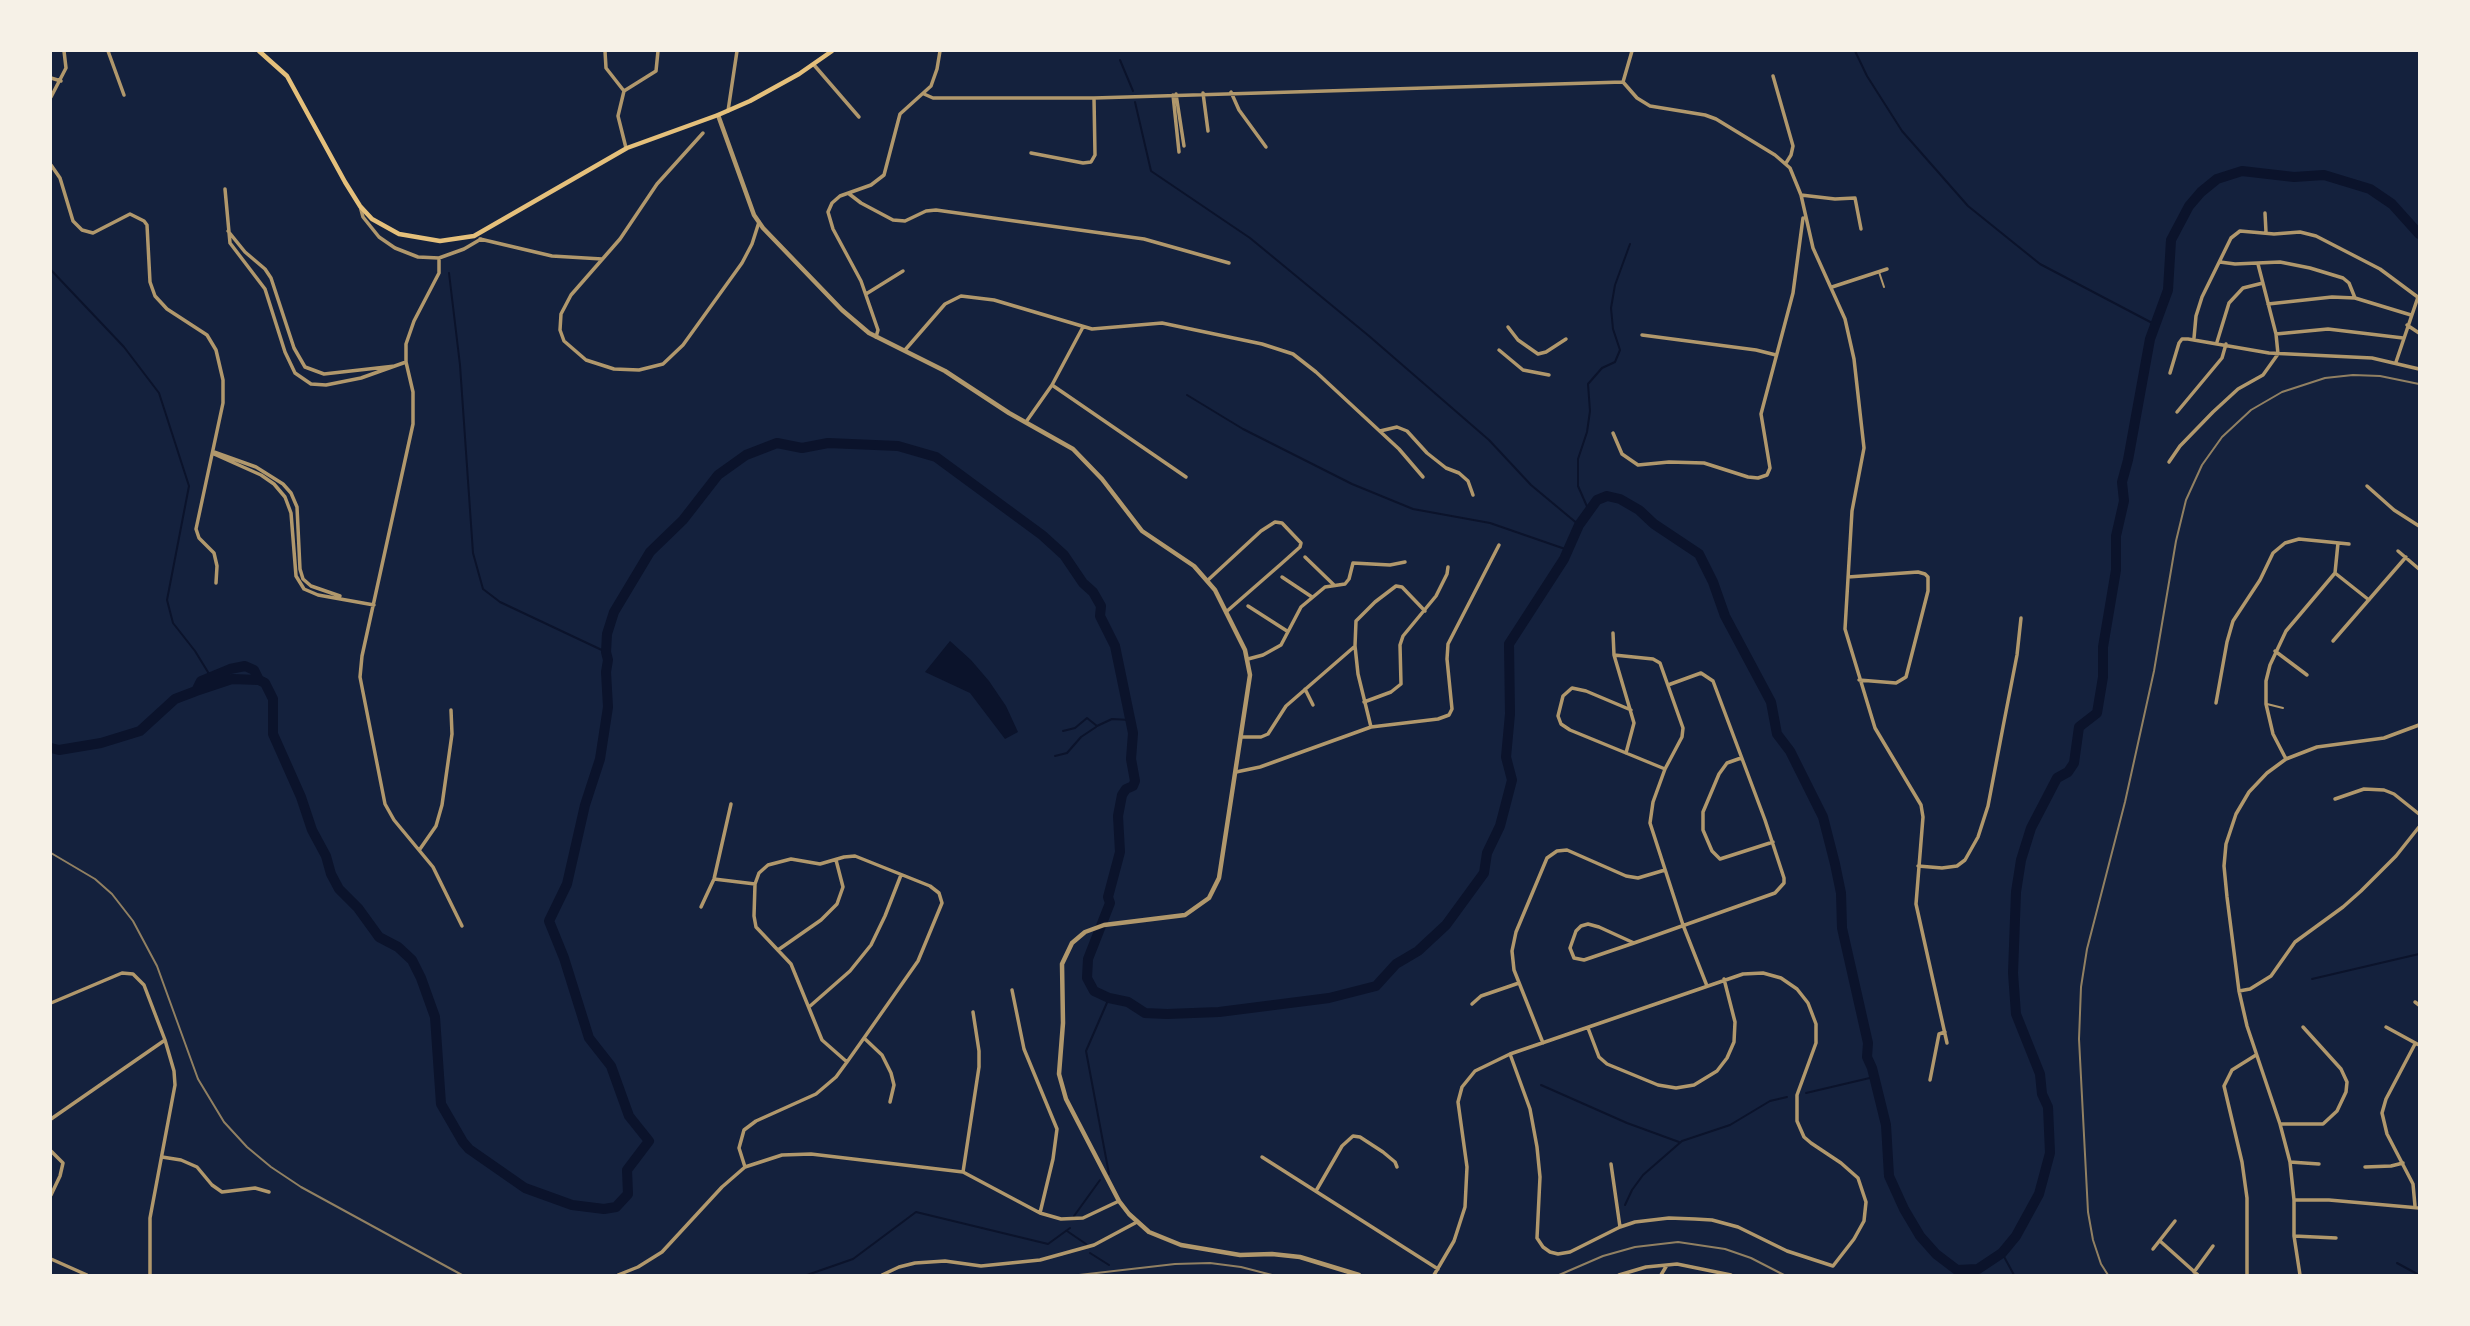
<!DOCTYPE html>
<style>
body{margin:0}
#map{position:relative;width:2470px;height:1326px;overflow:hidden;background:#14213d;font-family:Manrope,sans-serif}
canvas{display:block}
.frame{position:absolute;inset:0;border:52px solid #f6f1e7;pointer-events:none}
</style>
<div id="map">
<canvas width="2470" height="1326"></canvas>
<div class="frame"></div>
</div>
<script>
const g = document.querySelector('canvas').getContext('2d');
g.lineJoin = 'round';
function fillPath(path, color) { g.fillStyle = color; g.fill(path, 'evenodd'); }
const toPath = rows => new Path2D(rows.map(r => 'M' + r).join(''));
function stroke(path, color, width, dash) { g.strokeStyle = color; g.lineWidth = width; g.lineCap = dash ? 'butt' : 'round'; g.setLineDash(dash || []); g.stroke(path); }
fillPath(toPath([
 [950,641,971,660,989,681,1006,706,1018,732,1005,739,970,693,925,672]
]), '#0b132b');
stroke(toPath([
 [1855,51,1867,76,1902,131,1968,206,2040,264,2156,325],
 [1120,60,1133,91],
 [1135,102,1151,171,1250,238,1369,336,1489,440,1531,485,1579,525],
 [51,270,124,347,159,393,189,486,167,600,173,623,195,651,211,677],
 [449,273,460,365,473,553,483,589,500,602,606,652],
 [1187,395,1243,429,1352,484,1413,509,1490,523,1568,550],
 [1589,511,1578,486,1578,459,1587,432,1590,411,1588,384,1602,368,1615,362,1620,350,1613,329,1611,308,1615,285,1630,244],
 [1063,731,1075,728,1087,718,1097,726,1112,719,1130,720],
 [1055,756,1067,753,1081,737,1096,727],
 [2312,979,2419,954],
 [1109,998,1086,1051,1109,1174],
 [1541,1085,1627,1123,1679,1142],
 [1806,1093,1874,1077],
 [1625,1205,1632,1190,1643,1175,1682,1141,1730,1125,1770,1101,1787,1097],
 [1074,1216,1100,1180],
 [1067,1231,1086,1244],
 [1090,1253,1109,1265],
 [2002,1253,2014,1275],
 [2397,1263,2419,1275],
 [807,1275,853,1259,916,1212,1048,1244,1070,1228]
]), '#0b132b', 2);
stroke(toPath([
 [196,691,232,679,259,680],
 [51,748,59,750,101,743,140,731,175,699,196,691,201,681,230,669,245,666,254,670,259,680,265,683,273,699,273,734,301,797,312,830,326,856,331,874,339,889,358,908,379,937,398,947,412,960,421,978,435,1017,441,1104,463,1142,469,1149,525,1188,572,1205,604,1209,616,1207,628,1194,627,1170,649,1141,629,1116,611,1066,589,1038,564,958,549,921,567,884,585,805,600,759,608,707,606,672,608,660,606,652,607,634,614,612,650,552,683,520,718,475,746,455,777,443,802,448,828,443,898,446,936,457,1042,535,1064,555,1083,583,1093,592,1101,606,1100,616,1115,646,1133,733,1131,759,1135,781,1133,786,1126,789,1122,795,1118,816,1120,852,1108,897,1110,903,1088,959,1087,978,1094,991,1109,998,1128,1002,1145,1013,1167,1014,1219,1012,1329,998,1376,986,1396,964,1418,951,1446,925,1484,873,1487,853,1500,826,1512,780,1506,757,1510,714,1509,644,1564,559,1579,525,1597,500,1607,496,1620,499,1639,510,1654,524,1699,554,1713,582,1725,616,1771,702,1777,734,1790,751,1823,817,1835,864,1841,893,1842,928,1868,1043,1867,1057,1872,1068,1886,1125,1889,1176,1904,1209,1920,1236,1936,1254,1957,1270,1978,1269,2002,1253,2016,1236,2039,1194,2050,1153,2048,1107,2042,1094,2040,1074,2016,1014,2013,973,2016,892,2021,860,2031,828,2057,778,2068,772,2074,763,2079,727,2097,713,2103,677,2103,647,2116,570,2116,536,2124,501,2122,482,2128,460,2150,339,2168,290,2171,240,2189,206,2201,192,2217,179,2242,171,2294,177,2324,175,2370,189,2392,204,2419,234]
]), '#0b132b', 10);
stroke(toPath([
 [1879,272,1884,287],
 [2267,704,2283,708]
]), '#b1986c', 2);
stroke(toPath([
 [108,51,124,95],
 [605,51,606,68,624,91],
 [814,65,859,117],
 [1773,76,1793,146,1791,155,1786,163],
 [51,78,61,81],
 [1623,82,1637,98,1650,106,1705,115,1716,119,1775,155,1790,168,1801,195,1813,248,1845,319,1854,359,1864,448,1852,511,1845,629,1875,728,1921,805,1923,817,1916,904,1947,1043],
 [1623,82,1632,51],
 [1231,92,1239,110,1266,147],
 [1203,93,1208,131],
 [924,94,933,98,1094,98,1623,82],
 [1176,94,1184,146],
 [1173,95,1179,152],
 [51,97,66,68,64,51],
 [728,111,737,51],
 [703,133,657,184,620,239,571,295,561,314,560,330,564,341,586,360,614,369,639,370,663,364,683,345,742,263,752,244,759,222],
 [626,148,618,116,624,91,656,71,658,51],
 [1031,153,1083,163,1091,162,1095,155,1094,98],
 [51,165,60,178,73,221,82,230,93,233,130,214,144,221,147,225,150,282,155,296,167,309,207,335,216,350,223,380,223,403,196,529,199,538,214,553,217,566,216,583],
 [225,189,230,243,265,289,285,352,295,373,311,384,326,385,361,378,406,362],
 [848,193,861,203,893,220,905,221,926,211,936,210,993,218,1144,239,1229,263],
 [1801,195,1835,199,1855,198,1861,229],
 [360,206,363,217,379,237,395,248,418,257,439,258,464,249,481,239],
 [2265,213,2266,232],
 [228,231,245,252,265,269,271,278,294,348,305,367,324,374,395,366],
 [480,239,552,256,602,259],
 [439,258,439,273,414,321,406,344,406,362,413,392,413,424,362,656,360,677,385,804,394,820,433,867,462,926],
 [2220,262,2235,264,2280,262,2310,268,2343,278,2349,283,2355,298],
 [1832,287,1887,269],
 [866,294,903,271],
 [2268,304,2332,297,2355,298,2411,315],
 [2407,325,2419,333],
 [1508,327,1518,340,1538,354,1546,352,1566,339],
 [2276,334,2328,329,2403,338],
 [1642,335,1756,350,1776,355],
 [876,337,878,330,861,281,833,229,828,212,832,203,840,196,871,185,884,175,900,114,931,86,937,69,940,51],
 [2194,338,2196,316,2202,297,2231,238,2240,231,2274,234,2300,232,2316,236,2380,269,2419,298],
 [2217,342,2229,303,2243,288,2263,283],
 [905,350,945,304,961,296,994,300,1092,329,1162,323,1262,344,1293,354,1316,372,1399,449,1423,477],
 [1499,350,1523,370,1549,375],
 [2396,362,2418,297],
 [2170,373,2179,343,2182,339,2188,339,2269,353,2372,358,2419,369],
 [1052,385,1186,477],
 [2177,412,2222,358,2226,344],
 [1026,422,1052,385,1083,327],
 [1380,431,1397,427,1407,431,1427,453,1446,468,1459,473,1468,481,1473,495],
 [1613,433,1622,454,1638,465,1669,462,1704,463,1748,477,1758,478,1767,475,1770,468,1761,414,1793,293,1803,218],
 [214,452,256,467,283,484,291,493,297,507,300,569,303,579,311,586,340,596],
 [214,454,261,475,274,484,285,497,291,513,296,576,304,589,318,595,374,605],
 [2169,462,2180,446,2213,412,2238,389,2263,375,2278,354,2276,334,2258,264],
 [2367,486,2394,510,2419,526],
 [2398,551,2419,569],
 [1305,557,1334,585],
 [2335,573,2369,600],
 [1282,577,1312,597],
 [1848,577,1918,572,1925,574,1928,577,1928,591,1906,677,1896,683,1859,680],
 [1208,580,1261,531,1275,522,1282,523,1301,543,1300,547,1281,564,1226,612],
 [1248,606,1287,631],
 [1613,633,1614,655,1634,723,1626,753],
 [2333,641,2406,557],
 [2275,651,2307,675],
 [1614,655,1653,659,1660,663,1683,728,1682,737,1665,769,1653,802,1650,823,1683,925,1707,986],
 [1248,659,1263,655,1281,645,1301,607,1325,587,1345,584,1349,579,1353,563,1390,565,1405,562],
 [1305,689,1313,705],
 [1364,702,1391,692,1401,684,1400,645,1403,636,1436,596,1447,574,1448,567],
 [2216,703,2227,642,2233,621,2260,580,2273,553,2285,543,2299,539,2349,544],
 [1631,710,1586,691,1572,688,1563,696,1558,716,1561,724,1570,730,1665,769],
 [1371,727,1358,674,1355,646,1356,621,1375,602,1396,586,1402,587,1425,611],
 [1241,737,1261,737,1268,734,1286,706,1354,647],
 [1741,758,1727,763,1719,774,1703,812,1703,830,1712,851,1720,859,1773,842],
 [2286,759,2273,734,2266,704,2266,681,2270,665,2286,631,2335,573,2338,543],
 [1236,772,1260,767,1371,727,1438,719,1449,715,1452,709,1447,659,1448,644,1499,545],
 [2335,799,2364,789,2384,790,2394,794,2419,814],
 [420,849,436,826,442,805,452,734,451,710],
 [1918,866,1942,868,1957,866,1965,860,1978,837,1988,806,2003,727,2017,655,2021,618],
 [714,879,755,884],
 [701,907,714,879,731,804],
 [1634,943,1599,927,1588,924,1581,926,1576,931,1570,948,1574,958,1584,960,1634,943,1775,893,1784,883,1784,878,1765,820,1713,681,1701,673,1668,685],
 [778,950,821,920,837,904,843,887,836,860],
 [1012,990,1024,1049,1057,1129,1053,1159,1040,1213],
 [2239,991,2250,989,2271,976,2295,942,2343,907,2361,891,2396,856,2419,827],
 [2415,1002,2419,1005],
 [51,1003,122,973,133,974,144,985,165,1040,174,1071,175,1085,150,1218,150,1275],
 [1472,1004,1481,996,1519,983],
 [809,1007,850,971,871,945,885,916,901,875],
 [2386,1027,2419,1045],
 [1588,1028,1599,1057,1607,1064,1658,1085,1676,1088,1694,1085,1717,1071,1727,1058,1734,1042,1735,1022,1724,979],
 [864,1038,882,1055,891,1073,894,1085,890,1102],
 [1543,1043,1514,970,1512,951,1516,932,1547,858,1557,851,1567,850,1626,876,1638,878,1665,870],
 [1930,1080,1939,1034,1945,1032],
 [51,1119,165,1040],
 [2280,1124,2323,1124,2337,1111,2346,1092,2347,1082,2341,1069,2303,1027],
 [51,1151,63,1163,60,1176,51,1195],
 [162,1157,181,1160,197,1167,212,1185,222,1192,255,1188,269,1192],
 [1262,1157,1438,1269],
 [2290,1162,2319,1164],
 [1611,1164,1620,1227],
 [745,1167,739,1148,744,1130,756,1121,816,1094,836,1077,847,1062,864,1038,918,961,942,903,939,893,930,886,855,856,844,857,820,864,791,859,768,865,759,873,755,884,754,916,756,927,791,964,822,1040,847,1062],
 [2365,1167,2391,1166,2403,1163],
 [963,1172,979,1067,979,1051,973,1012],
 [1316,1191,1342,1146,1353,1136,1360,1137,1383,1152,1395,1162,1397,1167],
 [2294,1200,2329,1200,2419,1208],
 [2415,1206,2413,1184,2387,1134,2382,1113,2386,1099,2415,1044],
 [2294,1236,2336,1238],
 [2160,1241,2198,1275],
 [2153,1249,2175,1221],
 [51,1259,87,1275],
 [2194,1272,2213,1246],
 [618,1275,638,1267,662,1252,722,1187,745,1167,782,1155,811,1154,963,1172,1040,1213,1061,1219,1083,1218,1119,1201],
 [882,1275,899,1267,915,1263,945,1261,981,1266,1040,1260,1094,1245,1137,1222],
 [1434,1275,1454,1241,1465,1207,1467,1167,1458,1102,1462,1087,1475,1071,1510,1054,1743,974,1763,973,1781,978,1797,989,1808,1003,1816,1024,1816,1043,1797,1095,1797,1121,1804,1137,1811,1143,1841,1163,1858,1178,1866,1202,1864,1221,1854,1239,1833,1266,1787,1251,1738,1227,1712,1220,1695,1219,1669,1218,1635,1222,1620,1227,1570,1252,1558,1254,1550,1252,1543,1247,1537,1238,1540,1177,1537,1147,1530,1109,1510,1054],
 [1619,1275,1646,1267,1677,1264,1731,1275],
 [1661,1275,1667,1265],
 [2247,1275,2247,1198,2242,1162,2224,1086,2232,1070,2256,1055],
 [2300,1275,2294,1236,2294,1200,2290,1162,2280,1124,2247,1026,2239,991,2227,897,2224,866,2226,844,2236,814,2249,792,2267,773,2286,759,2317,747,2384,738,2419,725]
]), '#b1986c', 3.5);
stroke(toPath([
 [718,115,754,215,763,228,842,310,869,333,945,371,1009,413,1073,449,1102,479,1142,531,1194,566,1215,590,1245,650,1250,675,1219,878,1209,898,1185,915,1104,925,1085,932,1072,943,1062,964,1063,1023,1059,1074,1066,1099,1119,1201,1129,1214,1149,1232,1181,1245,1240,1255,1272,1254,1300,1257,1359,1275]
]), '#b1986c', 4.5);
stroke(toPath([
 [259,51,287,76,345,182,360,206,372,219,399,234,440,241,474,236,627,148,718,115,750,101,799,74,832,51]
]), '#e5c07b', 4.5);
stroke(toPath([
 [51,853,95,879,112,894,133,921,157,966,198,1079,224,1122,247,1147,271,1167,301,1187,462,1275],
 [1079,1275,1175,1264,1210,1263,1241,1267,1272,1275],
 [1559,1275,1603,1256,1635,1247,1678,1242,1725,1249,1751,1258,1784,1275],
 [2108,1275,2101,1264,2093,1240,2088,1212,2079,1039,2081,987,2087,949,2125,802,2154,671,2176,541,2186,500,2202,465,2222,437,2251,410,2282,392,2325,378,2353,375,2380,376,2419,384]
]), '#918062', 2);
</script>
